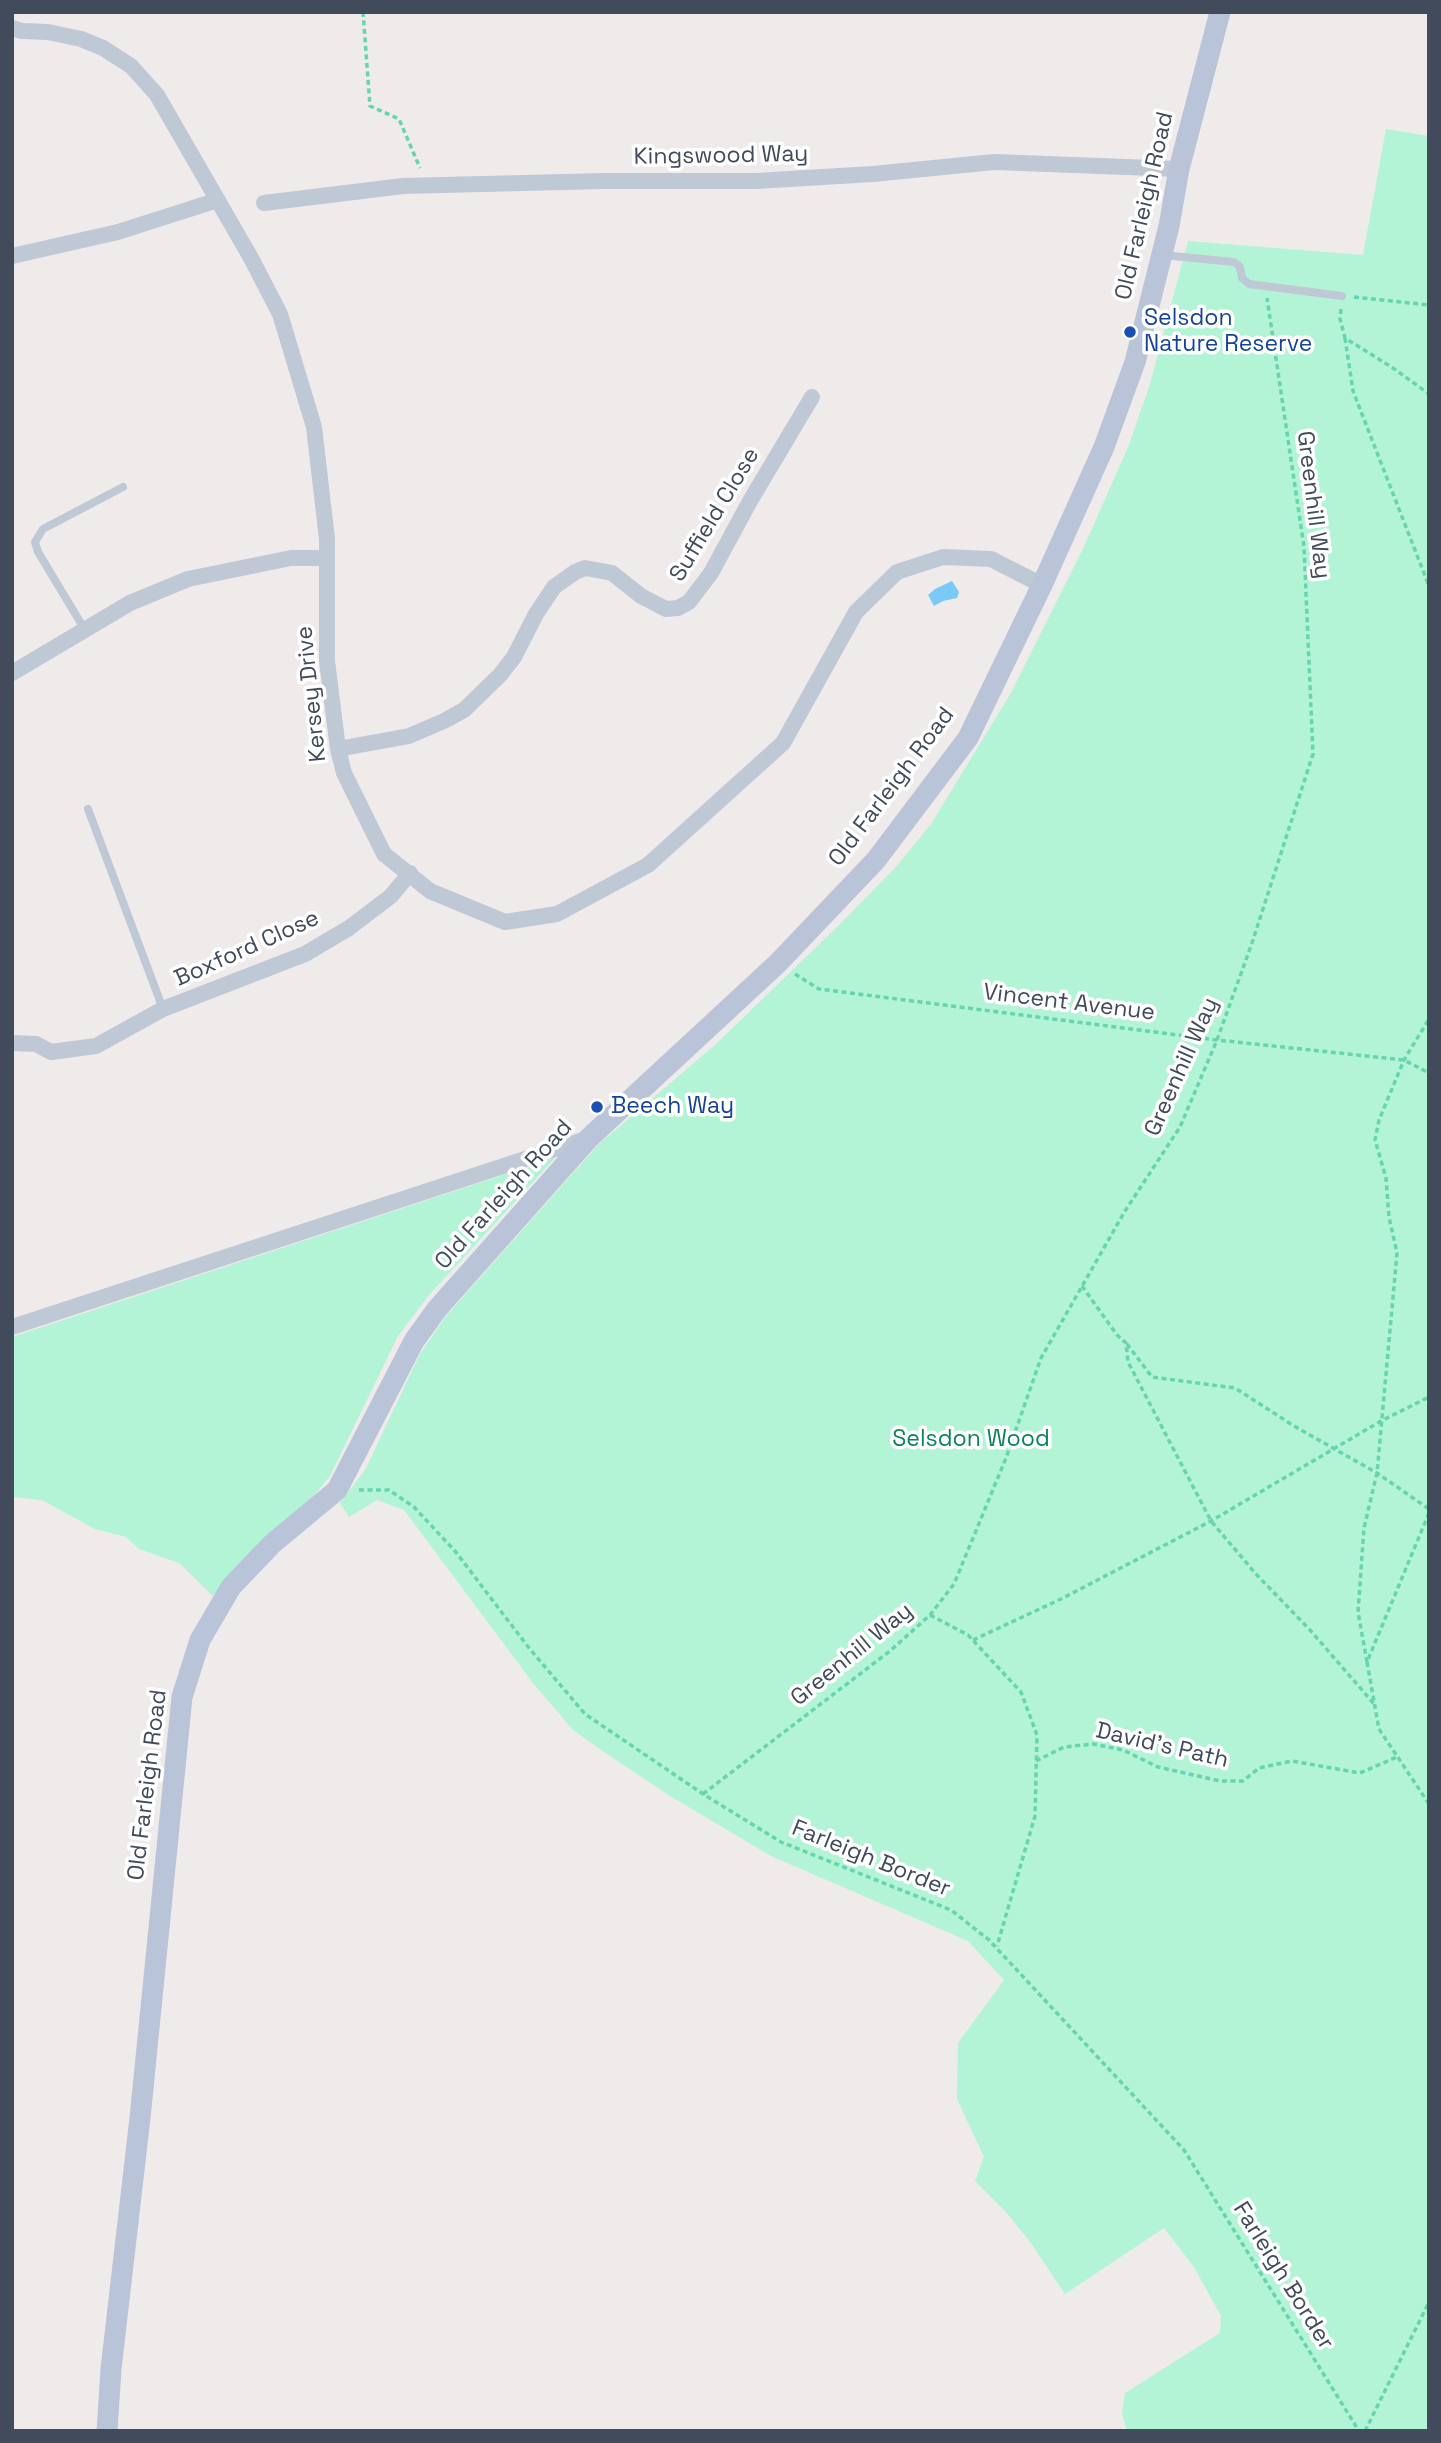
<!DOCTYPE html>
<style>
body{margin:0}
#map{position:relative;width:1441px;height:2443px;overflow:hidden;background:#efebeb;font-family:"Space Grotesk",sans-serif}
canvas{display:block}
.frame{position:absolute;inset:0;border:14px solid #414b5b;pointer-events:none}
</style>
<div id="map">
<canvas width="1441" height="2443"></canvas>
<div class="frame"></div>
</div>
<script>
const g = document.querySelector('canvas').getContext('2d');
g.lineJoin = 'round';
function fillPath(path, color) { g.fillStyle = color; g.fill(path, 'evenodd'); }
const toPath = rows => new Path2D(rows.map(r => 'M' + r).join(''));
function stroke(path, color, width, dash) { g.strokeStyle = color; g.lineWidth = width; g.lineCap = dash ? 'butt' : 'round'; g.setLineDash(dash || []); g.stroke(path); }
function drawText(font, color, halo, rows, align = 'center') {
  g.font = font + ' "Space Grotesk",sans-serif'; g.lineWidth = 7; g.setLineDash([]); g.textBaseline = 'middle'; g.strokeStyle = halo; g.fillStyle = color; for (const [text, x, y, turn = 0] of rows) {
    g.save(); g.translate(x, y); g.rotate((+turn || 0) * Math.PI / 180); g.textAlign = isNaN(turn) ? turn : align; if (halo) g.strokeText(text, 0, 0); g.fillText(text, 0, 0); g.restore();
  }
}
fillPath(toPath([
 [1386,129,1429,136,1429,2431,1127,2431,1122,2414,1125,2393,1220,2333,1221,2316,1194,2267,1164,2228,1065,2294,1031,2243,1006,2212,975,2181,984,2157,957,2099,958,2043,1004,1980,968,1941,771,1856,670,1796,610,1756,573,1730,533,1683,404,1510,377,1500,349,1517,340,1503,365,1470,420,1354,446,1316,599,1144,715,1045,838,926,896,867,931,824,1011,693,1082,551,1129,445,1150,384,1188,241,1363,255],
 [555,1158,429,1295,398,1336,330,1476,306,1505,245,1559,213,1596,179,1563,139,1549,126,1537,95,1529,42,1500,12,1497,12,1337]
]), '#b2f4d5');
fillPath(toPath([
 [952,581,959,592,957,598,943,601,934,606,928,595,935,589]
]), '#79caf6');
stroke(toPath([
 [363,12,370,106,399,119,420,168],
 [1354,297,1429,305],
 [1341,309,1340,319,1345,338,1393,368,1429,394],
 [1345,338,1353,391,1429,586],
 [795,974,819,989,1217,1040,1404,1060,1429,1073],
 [1082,1286,1117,1335,1126,1343,1128,1362,1211,1521,1255,1573,1310,1630,1375,1705],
 [1127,1344,1152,1377,1235,1388,1294,1426,1377,1473,1429,1509],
 [359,1490,389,1490,414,1507,455,1551,529,1648,585,1714,703,1794,781,1842,951,1910,989,1940,1184,2150,1359,2431],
 [1429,1513,1367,1662,1379,1729,1429,1804],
 [930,1615,968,1635,1021,1692,1037,1735,1035,1816,997,1946],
 [973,1640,1061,1599,1211,1521,1381,1421,1429,1397],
 [1367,1662,1358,1612,1364,1528,1377,1473,1397,1253,1389,1217,1386,1178,1375,1140,1379,1120,1404,1060,1429,1019],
 [1036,1761,1064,1747,1093,1744,1123,1750,1158,1767,1220,1781,1243,1781,1259,1768,1292,1761,1360,1773,1399,1756],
 [703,1794,890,1651,930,1615,954,1584,1006,1458,1041,1358,1125,1211,1180,1127,1217,1040,1252,943,1313,754,1304,547,1267,298],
 [1365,2431,1429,2302]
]), '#66d5af', 3.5, [5, 3.5]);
stroke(toPath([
 [1162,255,1234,262,1240,267,1242,278,1249,284,1342,296],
 [85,630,38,552,35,542,43,529,123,487],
 [88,809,163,1009]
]), '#bfc8d5', 8);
stroke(toPath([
 [12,28,22,31,48,32,81,39,103,48,131,66,157,95,251,258,280,314,314,427,327,539,327,661,338,749,344,773,384,854,430,891,505,922,557,914,648,865,783,743,856,612,897,572,943,557,991,559,1042,585],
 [264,203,403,186,604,181,756,181,873,174,994,162,1179,169],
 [12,256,118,232,218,200],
 [12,673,130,603,188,579,291,558,325,558],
 [338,749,409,736,444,721,464,710,500,675,514,657,536,614,554,587,575,572,585,568,612,573,641,596,666,609,678,608,689,602,711,573,750,501,812,397],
 [12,1043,36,1044,51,1052,96,1046,163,1009,305,954,349,928,391,896,410,873],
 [12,1327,589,1138]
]), '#bfc8d5', 16);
stroke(toPath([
 [107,2431,111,2369,140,2118,182,1697,200,1640,231,1587,272,1544,337,1490,414,1341,437,1309,589,1138,778,963,876,860,968,738,1042,585,1104,447,1135,362,1169,226,1179,169,1220,12]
]), '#bac4d8', 21);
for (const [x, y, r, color] of [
 [1130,332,7,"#1a4fb4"],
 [597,1107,7,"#1a4fb4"]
]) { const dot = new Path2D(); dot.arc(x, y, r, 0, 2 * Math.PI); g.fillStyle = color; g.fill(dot); stroke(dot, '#fff', 2.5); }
drawText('23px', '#414b5b', '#fff', [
 ["Kingswood Way",721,156,-1],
 ["Old Farleigh Road",1145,206,-77],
 ["Greenhill Way",1313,505,83],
 ["Suffield Close",715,515,-59],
 ["Kersey Drive",312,694,-96],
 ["Old Farleigh Road",892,787,-53],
 ["Boxford Close",247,949,-24],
 ["Vincent Avenue",1069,1003,7],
 ["Greenhill Way",1182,1067,-66],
 ["Old Farleigh Road",504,1195,-48],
 ["Greenhill Way",852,1655,-39],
 ["David's Path",1162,1746,13],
 ["Old Farleigh Road",148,1785,-83],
 ["Farleigh Border",871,1859,22],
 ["Farleigh Border",1283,2276,58]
]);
drawText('23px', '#164399', '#fff', [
 ["Selsdon",1144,319],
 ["Nature Reserve",1144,345],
 ["Beech Way",611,1107]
], 'left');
drawText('23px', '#0b8359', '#fff', [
 ["Selsdon Wood",971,1440]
]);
</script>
